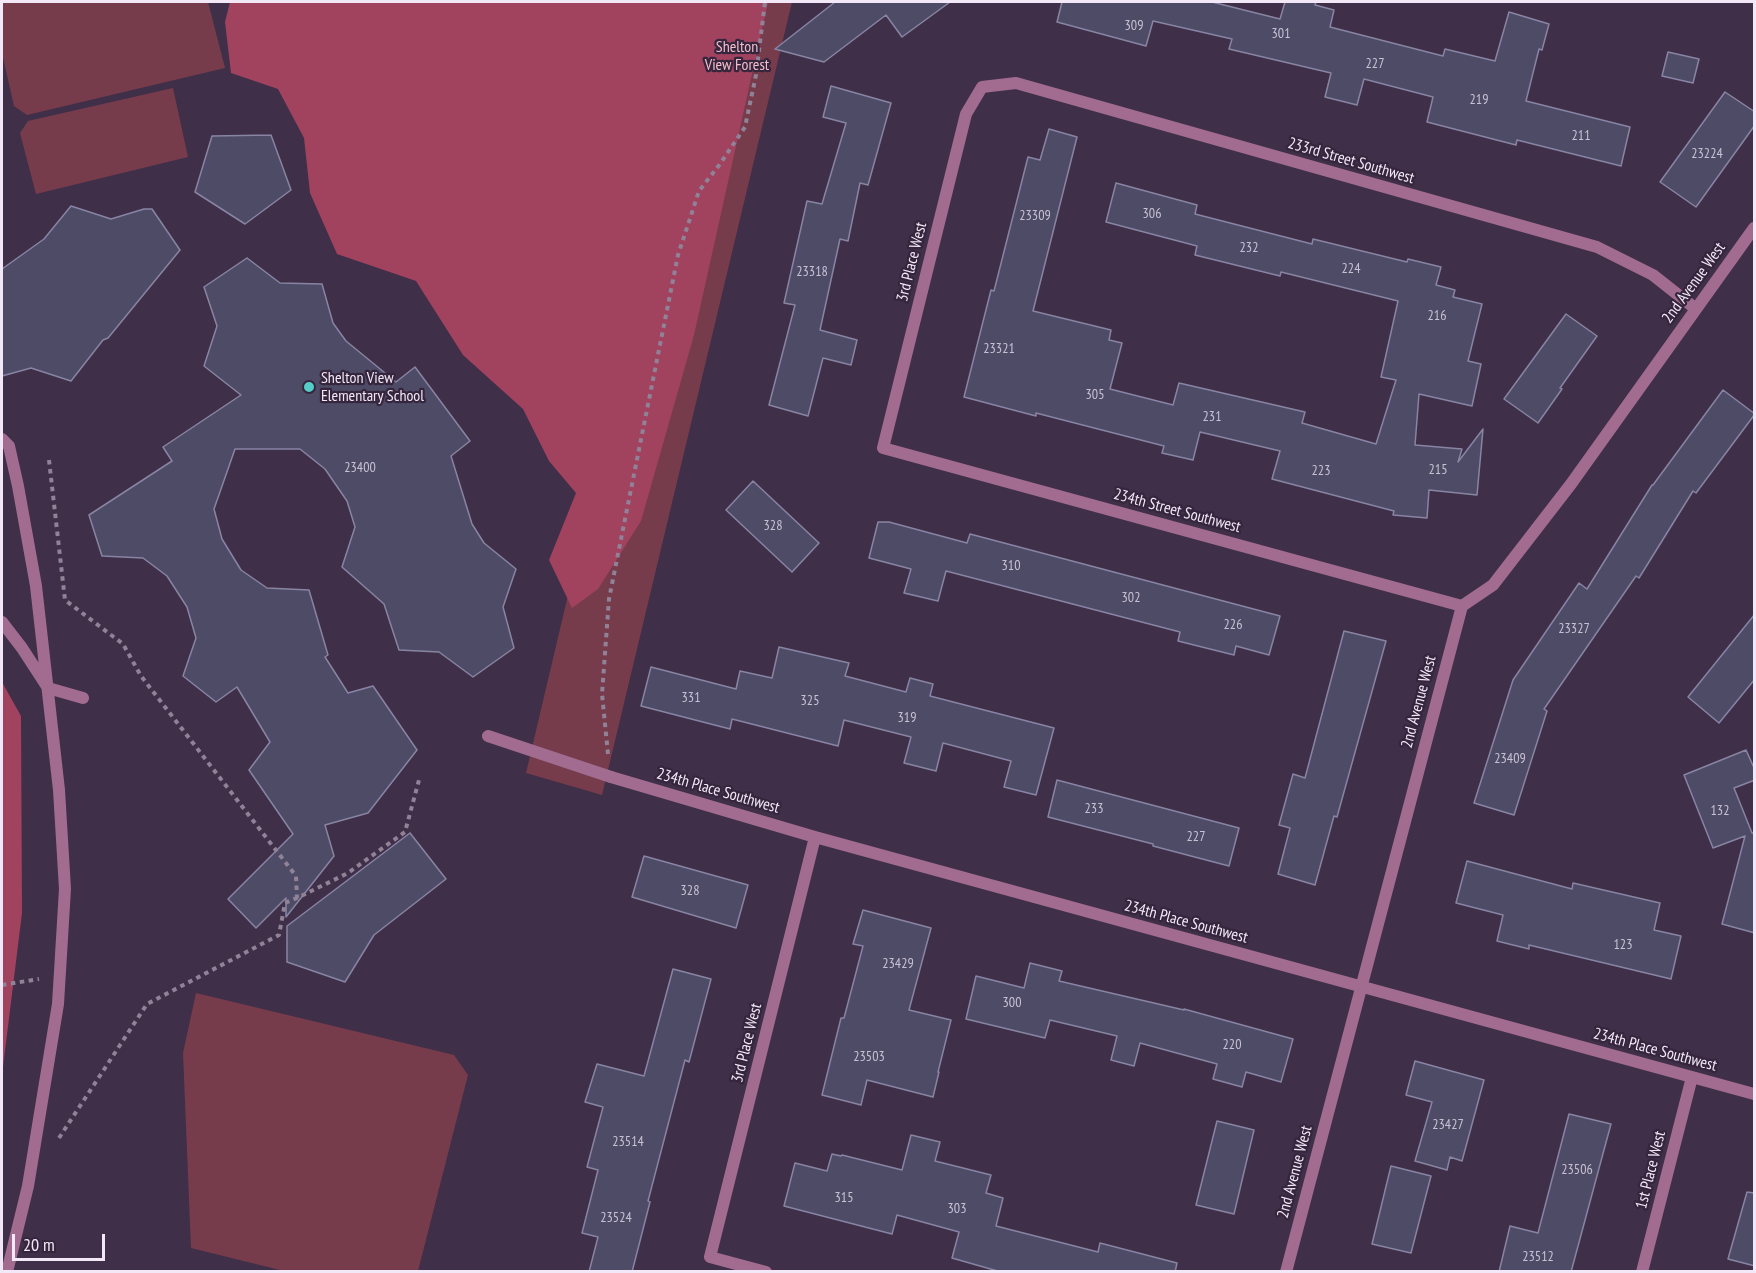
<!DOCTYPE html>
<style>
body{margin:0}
#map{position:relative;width:1756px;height:1273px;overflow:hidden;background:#402f48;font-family:"PT Sans Narrow",sans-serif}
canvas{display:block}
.frame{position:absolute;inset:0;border:3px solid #f2e8f8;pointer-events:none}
.scale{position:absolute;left:12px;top:1234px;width:93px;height:27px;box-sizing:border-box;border:3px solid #f2e8f8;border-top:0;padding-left:8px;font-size:18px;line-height:21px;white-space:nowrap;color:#f2e8f8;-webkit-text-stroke:4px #35253d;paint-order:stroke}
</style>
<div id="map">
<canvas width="1756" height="1273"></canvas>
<div class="frame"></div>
<div class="scale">20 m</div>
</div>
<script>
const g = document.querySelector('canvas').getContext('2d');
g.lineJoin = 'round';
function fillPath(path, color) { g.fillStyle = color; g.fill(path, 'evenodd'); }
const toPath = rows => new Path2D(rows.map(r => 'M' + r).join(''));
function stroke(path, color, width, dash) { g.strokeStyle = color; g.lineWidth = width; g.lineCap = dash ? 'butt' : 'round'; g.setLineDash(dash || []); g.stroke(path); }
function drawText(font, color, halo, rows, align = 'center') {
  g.font = font + ' "PT Sans Narrow",sans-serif'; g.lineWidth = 4.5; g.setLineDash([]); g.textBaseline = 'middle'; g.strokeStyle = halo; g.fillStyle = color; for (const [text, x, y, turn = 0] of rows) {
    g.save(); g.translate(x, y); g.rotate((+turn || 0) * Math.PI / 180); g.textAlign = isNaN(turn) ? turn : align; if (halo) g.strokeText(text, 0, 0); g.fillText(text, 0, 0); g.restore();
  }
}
fillPath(toPath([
 [2,2,208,2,225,68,27,115,14,106,2,53],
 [708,2,792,2,602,795,526,773],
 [173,88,188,157,36,194,20,133,28,121],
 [196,993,454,1055,468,1075,418,1271,284,1271,191,1248,183,1053]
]), '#773c4c');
fillPath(toPath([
 [230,2,768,2,694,335,641,521,598,589,572,608,549,560,576,493,549,461,523,409,463,355,416,281,337,254,310,193,304,138,278,89,231,73,225,22],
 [2,682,21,716,22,913,2,1075]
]), '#a1425f');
const building = toPath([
 [835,2,950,2,902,37,886,15,824,62,775,49,835,2],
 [1062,2,1212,2,1280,19,1285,2,1316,2,1315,5,1334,10,1330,27,1443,56,1445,49,1495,61,1509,12,1549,24,1542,50,1539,49,1526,101,1630,127,1621,166,1517,140,1516,145,1427,122,1433,97,1364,79,1357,105,1325,97,1331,73,1229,49,1232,39,1153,21,1146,46,1057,22,1062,2],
 [1668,52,1699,59,1693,83,1662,76,1668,52],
 [831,86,891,103,868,185,860,183,848,241,840,239,820,330,857,340,851,365,823,358,808,416,769,405,795,305,784,303,807,201,822,204,846,123,823,117,831,86],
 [1725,92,1755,112,1755,125,1696,207,1660,182,1725,92],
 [1049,129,1077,137,1033,311,1111,330,1109,340,1122,343,1110,389,1173,405,1179,383,1305,412,1302,423,1376,444,1396,380,1381,377,1398,301,1281,272,1280,276,1195,255,1197,246,1106,222,1116,183,1197,205,1195,214,1312,244,1313,239,1407,262,1408,259,1441,267,1436,285,1455,290,1453,297,1482,304,1468,361,1481,364,1472,406,1419,394,1415,445,1462,449,1458,462,1483,429,1477,495,1429,490,1427,518,1393,515,1394,511,1272,479,1280,451,1200,432,1193,460,1162,453,1164,446,1036,413,1036,416,964,397,991,290,994,291,1028,157,1040,160,1049,129],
 [271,135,291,190,245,224,195,192,212,136,271,135],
 [71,206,111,219,144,209,152,209,180,250,108,338,103,340,71,381,31,368,2,376,2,269,44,239,71,206],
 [247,258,280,283,322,284,333,323,346,341,396,382,415,367,470,441,451,456,472,524,484,543,516,569,503,607,514,648,473,677,439,652,399,650,384,604,342,567,355,527,347,501,325,469,300,449,235,449,214,509,222,539,241,570,267,588,309,590,328,655,325,657,348,693,373,686,417,750,368,813,325,825,334,856,286,917,286,898,256,928,228,899,293,834,249,770,270,742,237,687,216,702,183,676,196,638,187,607,167,576,143,558,102,556,89,515,172,461,163,447,241,395,204,366,217,326,204,287,247,258],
 [1566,314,1597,336,1560,388,1562,389,1538,423,1504,399,1566,314],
 [1723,390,1755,414,1696,493,1693,491,1639,578,1636,576,1544,709,1547,711,1514,815,1474,803,1513,680,1579,583,1587,589,1652,485,1653,485,1723,390],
 [753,481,819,543,792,572,726,510,753,481],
 [878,522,889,522,967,543,970,534,1280,616,1269,655,1236,646,1234,655,1178,641,1180,632,946,571,938,601,904,593,911,569,869,558,878,522],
 [1755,614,1755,679,1719,723,1688,697,1755,614],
 [1344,631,1386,641,1337,817,1334,816,1315,885,1278,874,1290,828,1279,825,1293,774,1305,778,1344,631],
 [779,647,849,663,845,676,906,692,910,678,933,684,930,696,1054,728,1036,795,1004,787,1011,761,943,743,936,771,904,763,911,737,844,720,838,746,732,719,730,729,641,706,651,667,736,689,740,671,772,678,779,647],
 [1746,750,1755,770,1755,780,1734,788,1752,833,1755,833,1755,933,1722,924,1745,836,1713,848,1684,775,1746,750],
 [1057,780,1239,828,1229,866,1153,846,1153,844,1048,817,1057,780],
 [410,833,446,879,374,935,345,982,287,962,287,926,410,833],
 [644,856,748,885,736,928,632,897,644,856],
 [1467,861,1572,889,1573,883,1660,903,1654,930,1681,936,1671,979,1529,945,1529,949,1497,941,1503,915,1456,903,1467,861],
 [863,910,931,928,909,1010,951,1020,938,1072,939,1072,933,1097,867,1080,861,1105,822,1095,841,1018,844,1018,863,946,853,944,863,910],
 [1030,963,1062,971,1059,981,1184,1010,1184,1009,1293,1039,1281,1082,1246,1072,1242,1087,1213,1079,1217,1064,1140,1043,1134,1066,1111,1060,1117,1036,1050,1020,1045,1038,966,1019,976,976,1024,988,1030,963],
 [673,969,711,979,689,1062,685,1060,648,1201,650,1202,632,1272,589,1272,598,1237,582,1233,598,1170,587,1167,603,1107,585,1102,597,1064,644,1076,673,969],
 [1415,1061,1484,1080,1462,1161,1450,1157,1447,1170,1415,1161,1432,1102,1406,1095,1415,1061],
 [1569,1114,1611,1124,1571,1272,1499,1272,1510,1226,1538,1233,1569,1114],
 [1217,1121,1254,1130,1234,1214,1196,1205,1217,1121],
 [911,1135,940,1142,935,1161,991,1175,986,1193,1003,1198,996,1226,1098,1252,1100,1243,1177,1263,1175,1272,1001,1272,952,1258,959,1232,897,1215,892,1234,784,1206,795,1163,827,1171,832,1154,841,1156,842,1155,902,1170,911,1135],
 [1391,1166,1431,1176,1411,1253,1372,1244,1391,1166],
 [1747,1192,1755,1193,1755,1266,1728,1259,1747,1192]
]);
fillPath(building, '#4e4b67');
stroke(building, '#8885a4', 1.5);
stroke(toPath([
 [49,460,65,600,123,644,141,676,296,876,297,898],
 [608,754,602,694,609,599,678,255,699,191,720,164,745,127,756,75,765,2],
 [2,985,39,979],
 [59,1138,147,1004,279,935,285,903,297,898,348,873,405,832,419,780]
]), '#908297', 4, [4.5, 4.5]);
stroke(toPath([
 [2,439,9,446,18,486,36,586,59,790,65,889,58,1004,28,1186,7,1272],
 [2,622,22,648,48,688,83,698],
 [488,736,611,777]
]), '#a26c91', 12);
stroke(toPath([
 [1462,606,883,448,966,114,982,87,1016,83,1597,247,1653,275,1696,309],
 [611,777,815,837,1754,1094],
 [766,1272,710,1257,815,837],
 [1286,1272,1462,606,1493,585,1571,484,1754,228],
 [1642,1272,1692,1077]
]), '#a26c91', 12);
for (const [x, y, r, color] of [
 [309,387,6,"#54cdc8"]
]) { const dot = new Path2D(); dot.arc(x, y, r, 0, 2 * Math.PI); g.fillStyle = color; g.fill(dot); stroke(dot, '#35253d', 2); }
drawText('14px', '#c9c1d4', null, [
 ["309",1134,26],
 ["301",1281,34],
 ["227",1375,64],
 ["219",1479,100],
 ["211",1581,136],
 ["23224",1707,154],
 ["306",1152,214],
 ["23309",1035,216],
 ["232",1249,248],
 ["224",1351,269],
 ["23318",812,272],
 ["216",1437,316],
 ["23321",999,349],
 ["305",1095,395],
 ["231",1212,417],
 ["23400",360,468],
 ["215",1438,470],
 ["223",1321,471],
 ["328",773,526],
 ["310",1011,566],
 ["302",1131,598],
 ["226",1233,625],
 ["23327",1574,629],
 ["331",691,698],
 ["325",810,701],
 ["319",907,718],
 ["23409",1510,759],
 ["233",1094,809],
 ["132",1720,811],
 ["227",1196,837],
 ["328",690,891],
 ["123",1623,945],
 ["23429",898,964],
 ["300",1012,1003],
 ["220",1232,1045],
 ["23503",869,1057],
 ["23427",1448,1125],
 ["23514",628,1142],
 ["23506",1577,1170],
 ["315",844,1198],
 ["303",957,1209],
 ["23524",616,1218],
 ["23512",1538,1257]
]);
drawText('16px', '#f3beca', '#35253d', [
 ["Shelton",737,47],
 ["View Forest",737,65]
]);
drawText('16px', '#f2e8f8', '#35253d', [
 ["233rd Street Southwest",1351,161,16],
 ["3rd Place West",912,262,-76],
 ["2nd Avenue West",1694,283,-54],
 ["234th Street Southwest",1177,511,15],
 ["2nd Avenue West",1419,702,-75],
 ["234th Place Southwest",718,791,16],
 ["234th Place Southwest",1186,922,15],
 ["3rd Place West",747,1043,-76],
 ["234th Place Southwest",1655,1050,15],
 ["1st Place West",1651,1170,-76],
 ["2nd Avenue West",1295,1172,-75]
]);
drawText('16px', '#f2e8f8', '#35253d', [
 ["Shelton View",321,378],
 ["Elementary School",321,396]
], 'left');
</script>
